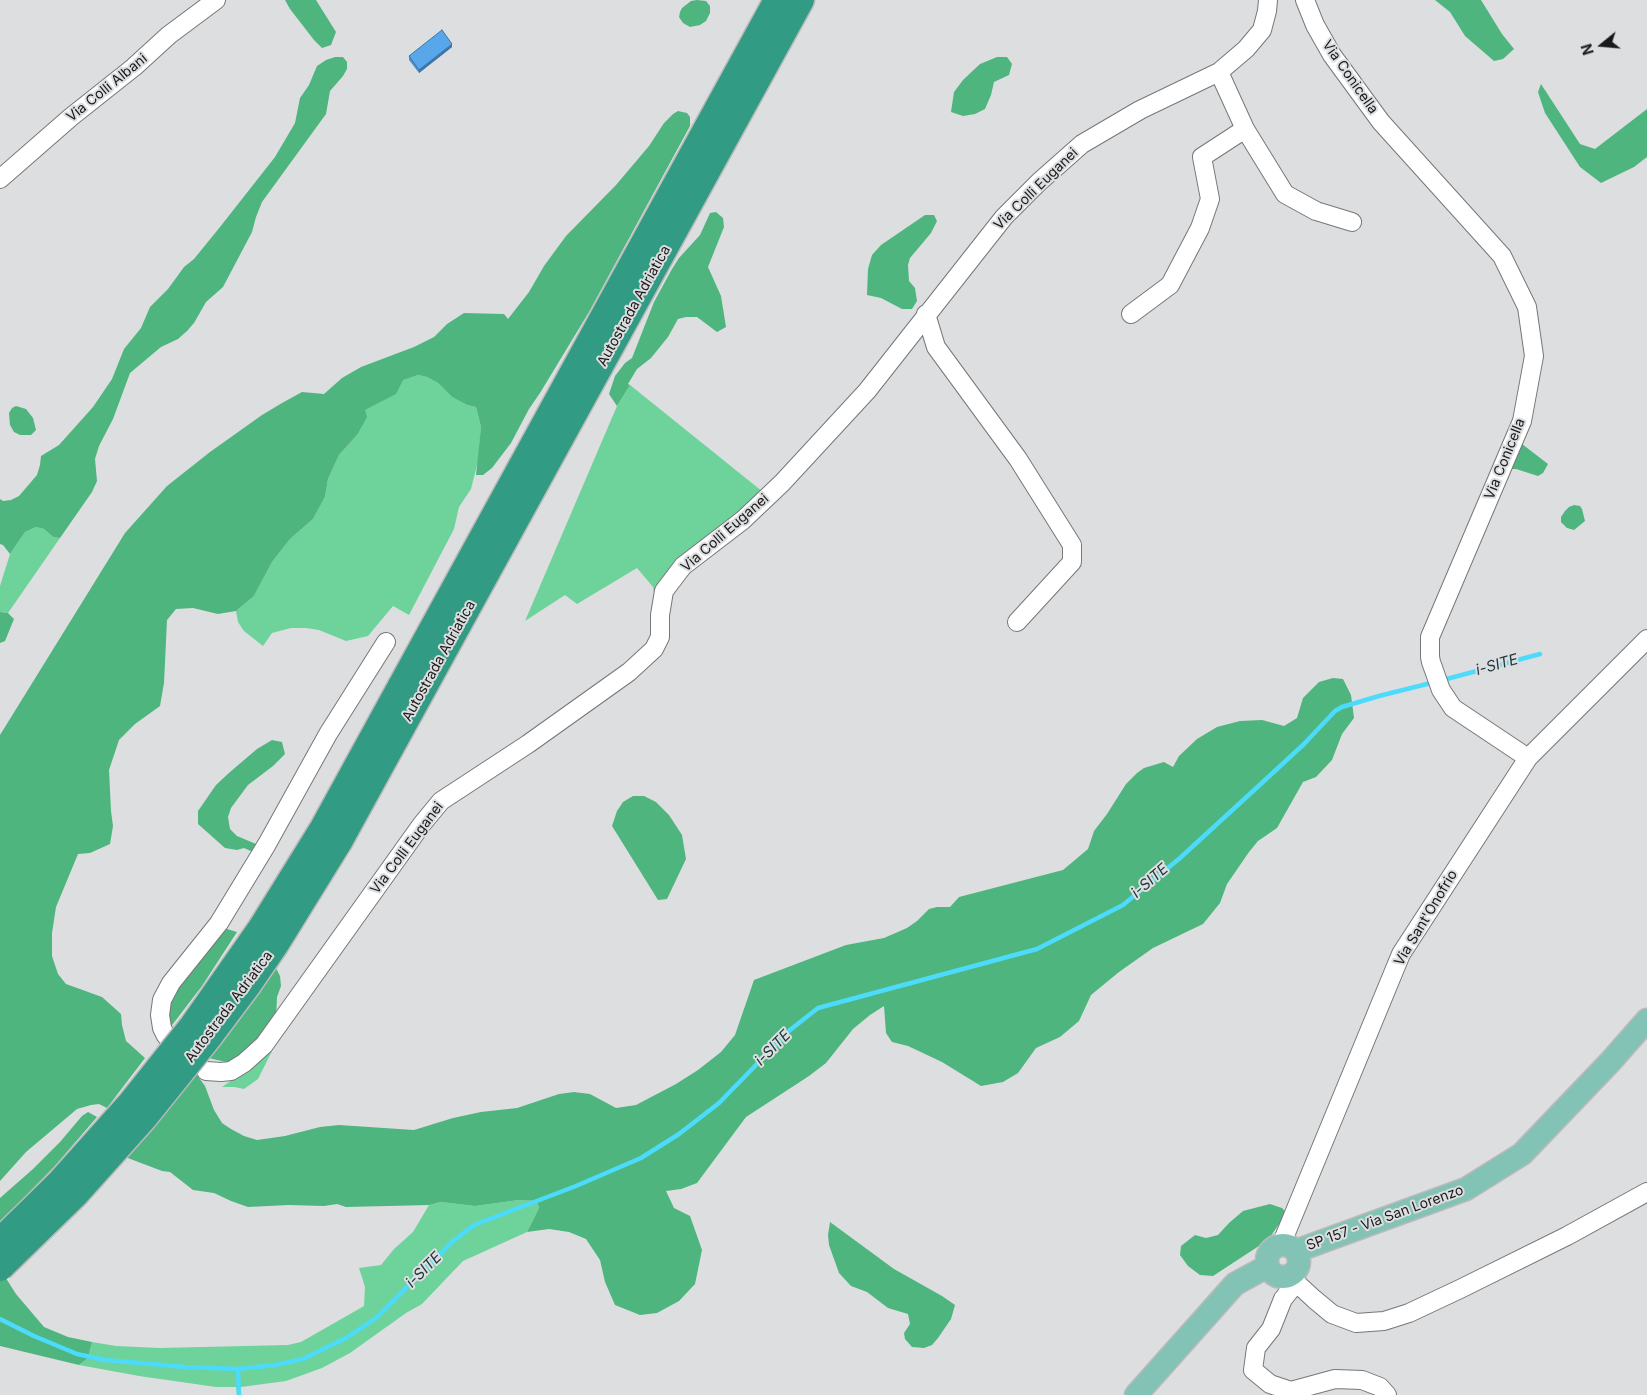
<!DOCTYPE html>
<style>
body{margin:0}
#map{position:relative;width:1647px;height:1395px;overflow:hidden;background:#dddee0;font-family:Inter,sans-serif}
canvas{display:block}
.north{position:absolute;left:1577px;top:20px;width:50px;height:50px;-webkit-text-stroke:4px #dddee0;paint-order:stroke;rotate:253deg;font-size:14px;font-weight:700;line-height:20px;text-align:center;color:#19191a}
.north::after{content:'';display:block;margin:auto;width:18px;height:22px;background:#19191a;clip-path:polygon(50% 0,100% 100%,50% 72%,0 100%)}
</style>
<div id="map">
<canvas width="1647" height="1395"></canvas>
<div class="north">N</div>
</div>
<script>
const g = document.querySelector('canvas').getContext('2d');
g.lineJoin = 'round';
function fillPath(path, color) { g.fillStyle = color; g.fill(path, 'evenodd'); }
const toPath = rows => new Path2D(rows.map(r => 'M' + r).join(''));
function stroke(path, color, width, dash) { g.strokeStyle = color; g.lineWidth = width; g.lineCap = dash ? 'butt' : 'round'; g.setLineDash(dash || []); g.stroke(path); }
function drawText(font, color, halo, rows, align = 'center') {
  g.font = font + ' Inter,sans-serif'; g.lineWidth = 4; g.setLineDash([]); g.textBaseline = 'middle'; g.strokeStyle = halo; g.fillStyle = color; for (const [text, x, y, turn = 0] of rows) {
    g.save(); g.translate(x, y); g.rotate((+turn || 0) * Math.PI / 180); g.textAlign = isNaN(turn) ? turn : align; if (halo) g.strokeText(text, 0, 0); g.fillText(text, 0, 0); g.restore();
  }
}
fillPath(toPath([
 [418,375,427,377,438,383,452,397,467,405,476,407,481,427,478,461,471,489,459,507,454,529,409,615,393,606,368,636,346,641,319,630,306,628,291,628,272,633,263,646,244,631,238,622,236,611,254,596,272,562,290,539,313,519,325,497,328,479,339,455,357,435,364,410,395,394,402,380],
 [630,385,768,496,655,598,653,587,637,568,577,604,565,595,525,621,617,406],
 [36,527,44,529,53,537,60,538,8,613,0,612,0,586,10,554,25,532],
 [281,1033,258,1079,244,1089,234,1087,222,1087,250,1067],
 [519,1200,537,1201,539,1208,527,1232,463,1261,422,1304,406,1313,350,1353,322,1368,286,1381,241,1387,241,1395,237,1395,236,1387,216,1387,139,1376,79,1365,88,1358,92,1342,116,1346,160,1348,288,1345,301,1342,364,1306,365,1287,359,1268,381,1265,394,1249,413,1232,429,1205,441,1202,475,1206]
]), '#6ed39a');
fillPath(toPath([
 [285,0,316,0,336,32,331,45,322,48,314,40,290,9],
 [697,0,706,1,710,6,710,13,706,21,700,25,690,27,683,23,679,17,680,12,682,8,691,1],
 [1435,0,1481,0,1502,34,1514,49,1503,59,1494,61,1465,36,1450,12],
 [335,57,343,57,347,62,347,69,343,76,330,91,326,114,262,202,256,217,252,232,223,287,206,302,194,323,187,331,178,339,161,347,130,373,113,419,99,446,95,459,97,481,92,492,60,538,53,537,44,529,36,527,25,532,10,554,3,545,0,544,0,499,3,501,11,500,19,496,37,475,40,465,41,456,59,445,93,407,112,379,124,349,141,328,150,307,168,289,184,267,194,259,220,227,275,157,295,123,300,98,309,85,317,66,326,60],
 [997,57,1007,57,1012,64,1009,75,994,82,991,95,985,109,975,114,963,116,951,112,954,92,963,80,980,64],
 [1541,84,1580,144,1595,149,1647,109,1647,157,1634,167,1601,183,1580,167,1545,113,1538,92],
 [678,111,687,113,690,117,690,126,589,312,540,393,529,409,511,443,492,468,483,475,476,475,481,427,476,407,467,405,452,397,438,383,427,377,418,375,403,380,396,394,365,410,367,417,357,435,339,455,328,479,325,497,313,519,290,539,272,562,254,596,236,611,218,614,193,608,176,609,167,620,164,683,160,706,135,724,119,740,109,770,111,811,113,826,110,844,90,853,78,854,56,907,52,933,52,956,58,974,66,984,102,997,121,1014,122,1025,126,1041,145,1058,107,1108,99,1104,91,1105,77,1109,26,1152,0,1181,0,735,125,533,167,486,210,452,262,415,282,403,302,392,324,394,342,378,361,367,414,347,434,337,447,324,464,313,504,314,508,319,529,292,544,266,566,236,616,185,649,146,664,123,673,114],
 [716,212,723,218,724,227,708,267,721,296,726,327,717,332,697,317,686,317,678,319,668,337,651,358,637,369,628,384,630,385,617,406,609,394,615,376,625,363,632,358,654,302,672,269,679,258,700,235,710,213],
 [925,215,934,215,937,221,931,233,910,258,908,265,909,281,915,288,917,301,912,309,902,309,881,298,867,295,868,269,872,255,881,245],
 [16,406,26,409,33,418,36,430,31,435,20,435,14,432,10,425,9,413,12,408],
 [1522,444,1548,464,1543,473,1538,476,1516,469,1509,469],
 [1574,505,1580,506,1582,509,1585,521,1574,530,1567,528,1561,522,1561,517,1565,511,1569,507],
 [0,612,8,613,14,619,5,641,0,643],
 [1333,678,1343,679,1351,695,1354,718,1342,734,1332,760,1316,777,1303,782,1277,828,1258,841,1249,852,1227,884,1220,903,1203,924,1153,948,1119,972,1091,995,1079,1021,1060,1037,1036,1048,1018,1073,1003,1082,981,1086,942,1062,908,1046,892,1042,886,1033,884,1006,870,1015,853,1029,826,1063,809,1076,746,1117,697,1183,681,1189,666,1191,674,1208,690,1216,702,1250,695,1284,679,1301,657,1313,640,1315,615,1305,605,1282,600,1260,586,1239,569,1232,549,1229,527,1232,539,1208,537,1201,519,1200,475,1206,441,1202,429,1205,346,1207,337,1204,324,1206,289,1205,248,1207,231,1201,214,1193,193,1190,170,1172,162,1171,120,1155,191,1067,205,1086,214,1110,222,1123,231,1129,244,1136,257,1140,285,1136,320,1127,339,1125,414,1130,453,1118,481,1112,517,1108,559,1094,574,1092,590,1094,616,1108,636,1105,676,1084,698,1070,721,1052,735,1035,754,980,846,945,884,938,907,928,917,921,929,909,937,907,950,907,959,897,1063,870,1088,849,1094,831,1107,814,1126,784,1137,773,1144,768,1164,762,1173,767,1179,756,1197,739,1217,727,1240,721,1262,720,1284,726,1297,718,1303,698,1319,682],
 [272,740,282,742,285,754,273,766,248,785,231,808,228,817,230,829,237,836,256,844,253,852,244,848,237,850,225,848,198,824,198,811,216,785,230,772,257,749],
 [633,796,644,796,656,802,669,815,682,835,686,859,667,899,658,900,612,826,617,811,623,802],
 [226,920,227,929,237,932,202,986,166,1033,166,999],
 [275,966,280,976,281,986,277,997,276,1019,269,1030,236,1060,226,1062,204,1057],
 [88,1112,97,1117,54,1167,0,1222,0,1198,33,1169,60,1142,82,1116],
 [1270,1204,1282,1208,1284,1210,1284,1217,1268,1240,1213,1276,1200,1275,1188,1266,1180,1255,1181,1246,1195,1235,1206,1238,1218,1235,1229,1223,1243,1211],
 [830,1222,894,1269,942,1296,955,1305,951,1319,938,1338,932,1345,924,1348,912,1347,905,1339,904,1333,910,1324,908,1314,888,1308,867,1292,851,1286,839,1273,829,1245,828,1235],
 [2,1272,16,1294,44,1327,68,1337,92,1342,88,1358,79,1365,0,1346,0,1275]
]), '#4eb57e');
stroke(toPath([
 [1443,680,1540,654],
 [0,1319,34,1336,77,1354,105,1360,185,1367,238,1369,275,1365,303,1359,346,1338,376,1318,453,1241,474,1225,576,1186,641,1158,679,1134,719,1103,790,1030,818,1008,1037,949,1123,905,1180,858,1264,781,1304,744,1335,711,1342,707,1379,696,1435,682],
 [238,1369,239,1395]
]), '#4cdbfb', 4.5);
const minor = toPath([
 [1305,0,1315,25,1332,55,1381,122,1502,256,1527,307,1534,356,1522,421,1430,637,1430,657,1431,662,1441,690,1453,708,1528,758],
 [1219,72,1245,129,1285,194,1316,211,1352,222],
 [0,179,71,117,134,67,169,35,216,0],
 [926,314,936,347,1018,459,1072,545,1072,562,1017,622],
 [1131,314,1170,285,1200,228,1210,199,1202,157,1245,129],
 [166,1036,162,1028,160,1015,162,1000,171,983,219,923,267,844,328,734,386,642],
 [206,1071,221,1072,231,1071,244,1063,264,1045,422,824,441,801,528,744,629,672,654,649,660,637,660,615,664,591,683,566,743,520,782,483,867,391,1004,217,1039,182,1082,144,1140,110,1219,72,1246,49,1262,30,1267,11,1268,0],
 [1281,1245,1401,954,1528,758,1647,639],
 [1289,1276,1314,1299,1332,1314,1356,1323,1384,1321,1409,1313,1460,1289,1567,1236,1647,1192],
 [1296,1283,1283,1299,1271,1329,1256,1348,1253,1370,1270,1384,1291,1391,1335,1379,1362,1380,1380,1387,1387,1395]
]);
const major = toPath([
 '1267 1261a16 16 0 1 1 32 0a16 16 0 1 1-32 0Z',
 [1296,1251,1466,1189,1522,1154,1611,1061,1647,1020],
 [1136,1395,1235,1284,1268,1266]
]);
const highway = toPath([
 [193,1025,261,928,323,828,777,0],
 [209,1037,248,985,276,944,339,842,801,0]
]);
stroke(minor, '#767778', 20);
stroke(major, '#bababa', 25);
stroke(highway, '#bababa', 29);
stroke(minor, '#fff', 18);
stroke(major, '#83c3b5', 22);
stroke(highway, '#319b83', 26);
const highwayBridge = toPath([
 [0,1241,60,1182,129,1105,193,1025],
 [0,1268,75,1195,144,1118,209,1037]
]);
stroke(highwayBridge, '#bababa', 29, []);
stroke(highwayBridge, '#319b83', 26);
fillPath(toPath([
 [452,47,419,73,409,60,409,56]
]), '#4d90ca');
fillPath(toPath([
 [452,44,452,47,419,73,419,70]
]), '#3e75a4');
const building = toPath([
 [442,30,452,44,419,70,409,56,442,30]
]);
fillPath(building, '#59a7eb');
stroke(building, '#3e75a4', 1);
drawText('14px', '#19191a', '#dddee0', [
 ["Via Conicella",1350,77,55],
 ["Via Colli Albani",107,88,-39],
 ["Via Colli Euganei",1036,189,-44],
 ["Autostrada Adriatica",634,306,-61],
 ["Via Conicella",1505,459,-68],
 ["Via Colli Euganei",725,533,-41],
 ["Autostrada Adriatica",439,661,-61],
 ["Via Colli Euganei",407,848,-53],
 ["Via Sant'Onofrio",1426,918,-59],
 ["Autostrada Adriatica",229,1007,-53],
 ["SP 157 - Via San Lorenzo",1385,1218,-20]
]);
drawText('italic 15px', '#20383e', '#dddee0', [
 ["i-SITE",1497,665,-16],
 ["i-SITE",1150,881,-41],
 ["i-SITE",773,1048,-45],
 ["i-SITE",424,1270,-45]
]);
</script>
